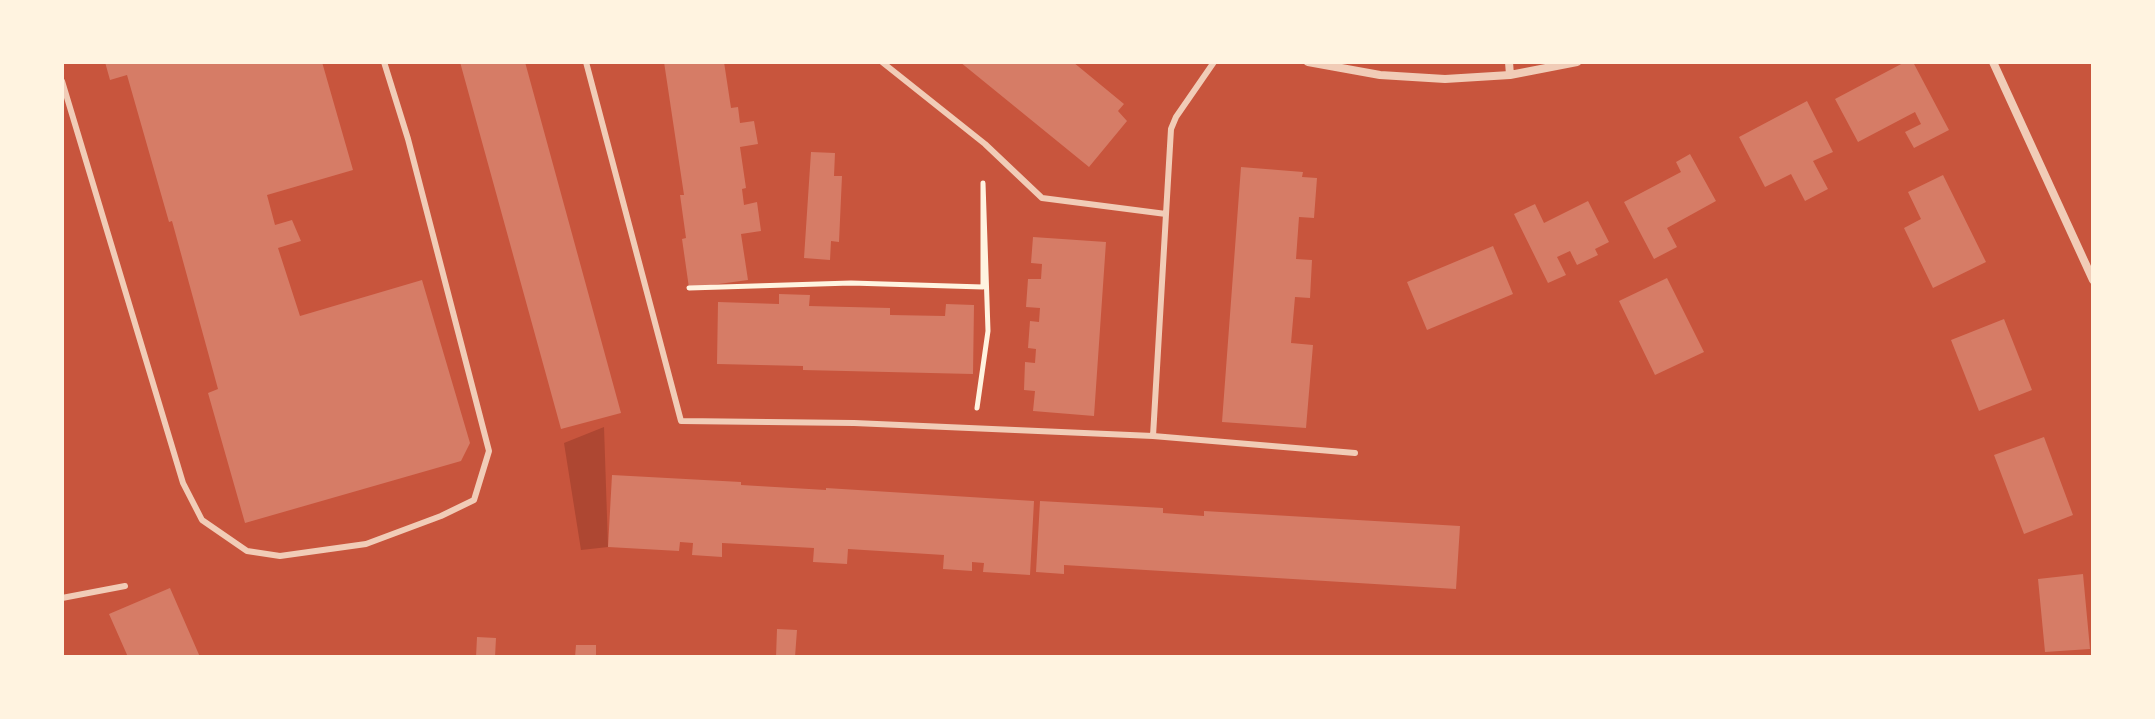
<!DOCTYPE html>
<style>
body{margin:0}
#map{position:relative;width:2155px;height:719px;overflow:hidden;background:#c8553d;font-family:"Varela Round",sans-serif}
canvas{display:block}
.frame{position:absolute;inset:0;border:64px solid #fff3e0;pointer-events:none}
</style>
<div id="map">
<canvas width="2155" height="719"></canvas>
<div class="frame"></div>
</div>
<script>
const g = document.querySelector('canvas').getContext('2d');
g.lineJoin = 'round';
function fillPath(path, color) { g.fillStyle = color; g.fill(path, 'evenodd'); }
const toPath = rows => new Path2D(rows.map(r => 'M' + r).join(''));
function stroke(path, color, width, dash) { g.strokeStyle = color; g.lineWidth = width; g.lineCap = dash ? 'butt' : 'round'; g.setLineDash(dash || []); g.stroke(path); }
fillPath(toPath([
 [604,427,608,547,581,550,564,443]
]), '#ae4732');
fillPath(toPath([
 [105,62,322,62,353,170,267,195,275,225,292,220,301,241,278,248,300,316,422,280,470,443,461,461,245,523,208,393,218,389,172,221,169,222,127,75,110,80],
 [460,62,525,62,621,413,561,429],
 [664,62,724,62,731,108,738,107,740,123,754,121,758,144,740,147,746,188,742,189,744,205,757,202,761,231,741,234,748,280,689,288,682,239,686,238,680,195,684,195],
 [960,62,1073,62,1124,104,1118,111,1127,121,1089,167],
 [1905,62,1913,62,1949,130,1914,148,1905,132,1921,124,1915,112,1858,142,1835,99],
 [1807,101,1833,152,1813,161,1828,189,1805,201,1791,174,1765,187,1739,137],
 [811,152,835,153,834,176,842,176,839,242,831,241,830,260,804,258],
 [1690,154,1716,201,1667,228,1677,247,1654,259,1624,202,1681,172,1676,162],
 [1241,167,1303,172,1302,177,1317,178,1314,218,1299,217,1296,259,1312,260,1310,298,1295,297,1291,343,1313,345,1306,428,1222,422],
 [1943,175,1986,262,1933,288,1904,228,1921,219,1908,192],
 [1588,201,1609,242,1595,249,1598,255,1577,265,1570,251,1557,257,1566,275,1548,283,1514,214,1535,204,1544,223],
 [1033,237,1106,242,1094,416,1033,411,1035,391,1024,390,1025,362,1035,363,1036,349,1028,348,1030,321,1039,322,1040,308,1026,307,1028,279,1041,279,1042,264,1031,263],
 [1493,246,1513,294,1427,330,1407,282],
 [1667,278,1704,352,1655,375,1619,301],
 [779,294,810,295,809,306,890,308,890,315,945,316,946,304,974,305,973,374,803,370,803,366,717,364,718,302,779,304],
 [2004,319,2032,390,1979,411,1951,340],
 [2044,437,2073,515,2024,534,1994,455],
 [612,475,741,482,741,485,826,490,826,488,1034,501,1030,575,983,572,984,563,972,562,972,571,943,569,944,555,848,549,847,564,813,562,814,548,722,543,722,557,692,555,693,543,680,542,679,551,608,547],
 [1040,501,1163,508,1163,513,1204,516,1204,511,1460,526,1456,589,1064,565,1064,574,1036,572],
 [2083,574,2090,649,2045,652,2038,579],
 [170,588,200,657,128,657,109,614],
 [777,629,797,630,795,657,776,657],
 [477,637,496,638,495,657,476,657],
 [576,645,596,645,596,657,575,657]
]), '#d67c66');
stroke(toPath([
 [689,288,851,283,983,287,983,183,988,331,977,408]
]), '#fff3e0', 5);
stroke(toPath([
 [586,62,681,421,854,423,1153,436,1171,129,1176,117,1214,62],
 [882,62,985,144,1042,198,1166,214],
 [62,81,183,483,202,520,247,551,280,556,366,544,441,516,474,500,489,451,408,139,384,62],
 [1153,436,1355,453],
 [62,598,125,586]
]), '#f1ccb7', 6);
stroke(toPath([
 [1308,62,1380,75,1445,79,1510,75,1577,62],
 [1509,62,1510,75],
 [1993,62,2093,280]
]), '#f1ccb7', 8);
</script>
